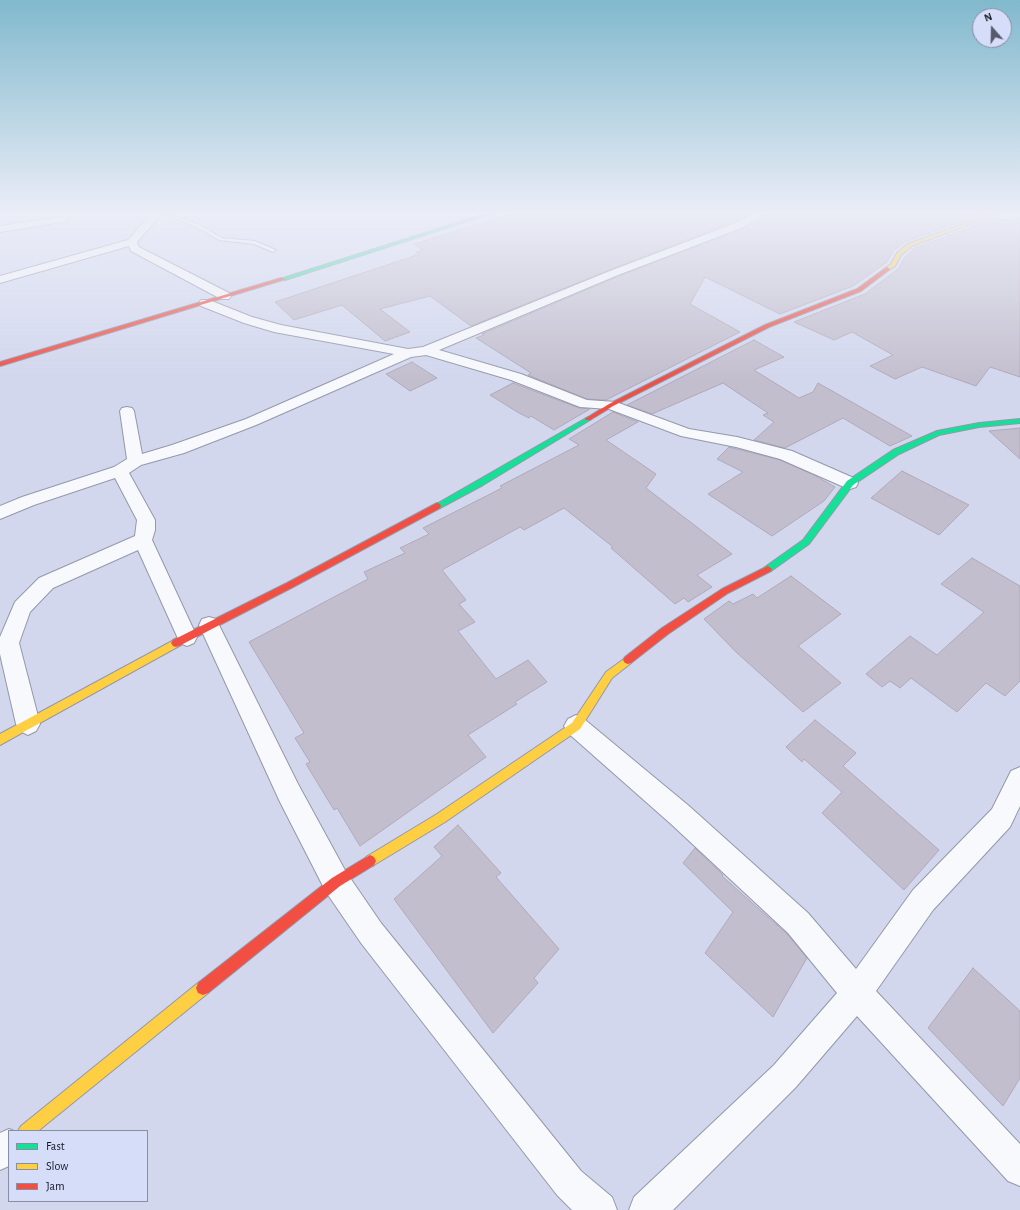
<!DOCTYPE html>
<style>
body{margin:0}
#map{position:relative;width:1020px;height:1210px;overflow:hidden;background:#d2d7ee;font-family:"Alegreya Sans",sans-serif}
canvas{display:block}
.legend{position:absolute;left:8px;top:1130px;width:140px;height:72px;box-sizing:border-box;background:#d6ddf8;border:1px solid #888ea4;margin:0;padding:5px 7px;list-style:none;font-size:12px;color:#141727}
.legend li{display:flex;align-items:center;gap:8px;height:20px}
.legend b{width:20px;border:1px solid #888ea4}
.north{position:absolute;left:972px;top:8px;width:40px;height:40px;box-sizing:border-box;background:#d6ddf8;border:1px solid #888ea4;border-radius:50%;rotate:340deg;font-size:11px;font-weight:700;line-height:16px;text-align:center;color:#141727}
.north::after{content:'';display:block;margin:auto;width:14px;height:18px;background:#565a6d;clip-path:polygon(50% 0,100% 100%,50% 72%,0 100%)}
</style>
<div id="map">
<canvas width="1020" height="1210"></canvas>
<ul class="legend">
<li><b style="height:5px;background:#16e098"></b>Fast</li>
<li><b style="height:5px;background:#ffcf43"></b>Slow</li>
<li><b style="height:5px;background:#f24e42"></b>Jam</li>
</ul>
<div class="north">N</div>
</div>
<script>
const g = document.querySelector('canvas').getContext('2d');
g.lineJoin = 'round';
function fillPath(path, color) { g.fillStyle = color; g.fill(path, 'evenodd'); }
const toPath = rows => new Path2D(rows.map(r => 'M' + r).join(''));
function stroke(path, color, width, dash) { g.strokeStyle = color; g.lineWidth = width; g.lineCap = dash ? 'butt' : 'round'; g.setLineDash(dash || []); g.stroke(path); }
const building = toPath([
 [522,211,758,211,732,223,609,270,471,326,430,296,380,309,410,332,385,341,342,305,294,320,275,302,420,254,416,252,423,250,414,244,522,211],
 [772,211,990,211,905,242,894,250,887,262,853,286,780,314,705,277,690,304,740,332,606,400,587,399,528,375,531,373,476,338,484,335,482,334,619,276,742,229,772,211],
 [999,217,1000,220,1020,218,1020,377,990,367,976,386,922,367,895,379,870,366,893,355,852,332,834,340,794,322,865,294,898,269,905,257,915,248,999,217],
 [754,340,784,357,754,370,799,398,813,392,818,383,912,436,890,446,843,418,785,448,754,440,774,422,763,415,768,413,723,383,652,414,627,405,754,340],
 [412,362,437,378,410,391,386,374,412,362],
 [513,383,579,408,590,409,554,430,531,416,529,418,519,413,490,395,513,383],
 [613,412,638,422,606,440,656,474,646,488,732,554,697,575,712,587,688,602,684,598,675,604,611,548,613,547,564,508,524,530,520,527,442,570,466,600,459,604,475,622,458,631,496,679,528,660,547,682,515,702,517,704,468,735,486,757,360,846,337,808,334,810,306,764,310,762,295,738,304,733,249,642,368,579,364,572,405,553,400,548,429,534,423,528,502,488,500,486,579,445,569,439,613,412],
 [1020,428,1020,459,989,431,1020,428],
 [729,447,780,460,814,475,835,487,824,501,772,536,708,494,743,472,717,459,729,447],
 [902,471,969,505,939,535,871,498,902,471],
 [972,558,1020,586,1020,681,1005,696,986,683,957,712,911,678,900,688,890,681,882,687,866,674,910,636,937,655,984,612,941,584,972,558],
 [791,576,841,614,798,646,841,683,803,712,736,652,704,619,729,601,733,604,753,594,757,598,791,576],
 [815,720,856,753,843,766,939,850,904,890,822,813,842,792,804,759,802,762,786,747,815,720],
 [458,825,501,873,496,877,559,949,534,978,538,983,493,1033,394,899,442,856,434,847,458,825],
 [695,848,723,875,722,876,787,934,807,958,773,1017,705,953,733,912,683,863,695,848],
 [973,968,1020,1011,1020,1078,1003,1106,928,1028,973,968]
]);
fillPath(building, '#c3bece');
stroke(building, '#afa9b9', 1);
const lane = toPath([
 [157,211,162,211,198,224,222,238,255,241,276,250,273,252,254,244,219,240,194,226,157,211]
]);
const street = toPath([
 [154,211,164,211,137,242,139,247,229,293,231,296,229,299,221,299,131,251,129,246,0,283,0,276,128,240,154,211],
 [760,211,771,211,741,228,618,275,439,350,521,374,587,400,616,402,689,429,737,437,792,451,856,479,858,483,856,487,850,489,844,487,780,459,736,447,681,436,609,409,580,407,511,380,426,355,411,357,256,425,184,453,141,465,129,473,155,520,155,530,152,540,197,637,194,643,187,646,180,643,138,550,53,588,30,612,19,643,40,724,36,731,28,735,20,731,16,724,0,654,0,637,15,602,39,578,135,536,137,520,115,478,34,505,0,519,0,506,22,497,114,467,127,459,120,411,122,408,127,407,132,408,134,411,142,454,172,445,246,419,394,354,274,332,244,323,201,306,199,303,201,300,209,300,252,317,281,325,408,349,423,347,610,271,733,224,760,211],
 [65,216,70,219,68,221,0,232,0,226,65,216],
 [209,617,216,619,298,784,346,872,381,923,581,1171,612,1197,617,1210,572,1210,557,1195,361,943,326,892,280,802,199,625,202,619,209,617],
 [576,715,584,719,689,806,808,913,856,969,913,890,992,809,1011,771,1020,767,1020,806,1010,827,933,910,876,991,1020,1144,1020,1186,1008,1181,857,1016,796,1087,673,1210,629,1210,634,1197,774,1065,837,993,788,933,671,824,568,733,564,726,568,719,576,715],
 [9,1129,14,1131,9,1131,9,1166,0,1170,0,1133,9,1129]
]);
const fast = toPath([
 [494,211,499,211,285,280,280,279,494,211],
 [588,417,590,418,590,420,483,485,440,508,434,508,433,506,588,417],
 [1020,419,1020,423,979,427,939,435,899,454,853,485,809,544,771,571,765,571,764,569,765,567,803,540,847,481,893,450,937,431,979,423,1020,419]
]);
const slow = toPath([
 [999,211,1004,211,912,246,901,255,895,266,889,270,884,269,891,264,897,253,908,244,999,211],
 [176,639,179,640,181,643,179,646,0,745,0,734,176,639],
 [628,656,631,657,633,660,631,663,612,678,580,729,445,822,374,865,370,867,366,865,364,861,366,857,437,814,572,723,606,672,628,656],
 [203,981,208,983,210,988,208,993,38,1131,18,1131,21,1126,198,983,203,981]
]);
const jam = toPath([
 [887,267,890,269,889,270,861,291,769,327,613,406,590,420,586,420,585,419,609,404,765,325,857,289,887,267],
 [281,278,286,279,0,366,0,362,281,278],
 [437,503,440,504,441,506,440,508,293,587,179,646,176,647,173,646,171,643,173,640,287,583,437,503],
 [768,566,772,569,771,571,728,593,668,634,631,663,628,664,625,663,623,660,625,657,662,628,722,589,768,566],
 [370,855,374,857,376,861,374,865,340,886,208,993,203,995,198,993,196,988,198,983,332,878,370,855]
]);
stroke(lane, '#9498a9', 2);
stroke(street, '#9498a9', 2);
stroke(fast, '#9498a9', 2);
stroke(slow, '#9498a9', 2);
stroke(jam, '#9498a9', 2);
fillPath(lane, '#f8f9fc');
fillPath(street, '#f8f9fc');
fillPath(fast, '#16e098');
fillPath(slow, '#ffcf43');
fillPath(jam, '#f24e42');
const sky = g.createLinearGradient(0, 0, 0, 380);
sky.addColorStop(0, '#81b9cd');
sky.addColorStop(0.56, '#ebedf7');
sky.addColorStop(1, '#ebedf700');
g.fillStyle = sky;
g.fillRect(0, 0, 1020, 380);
</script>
